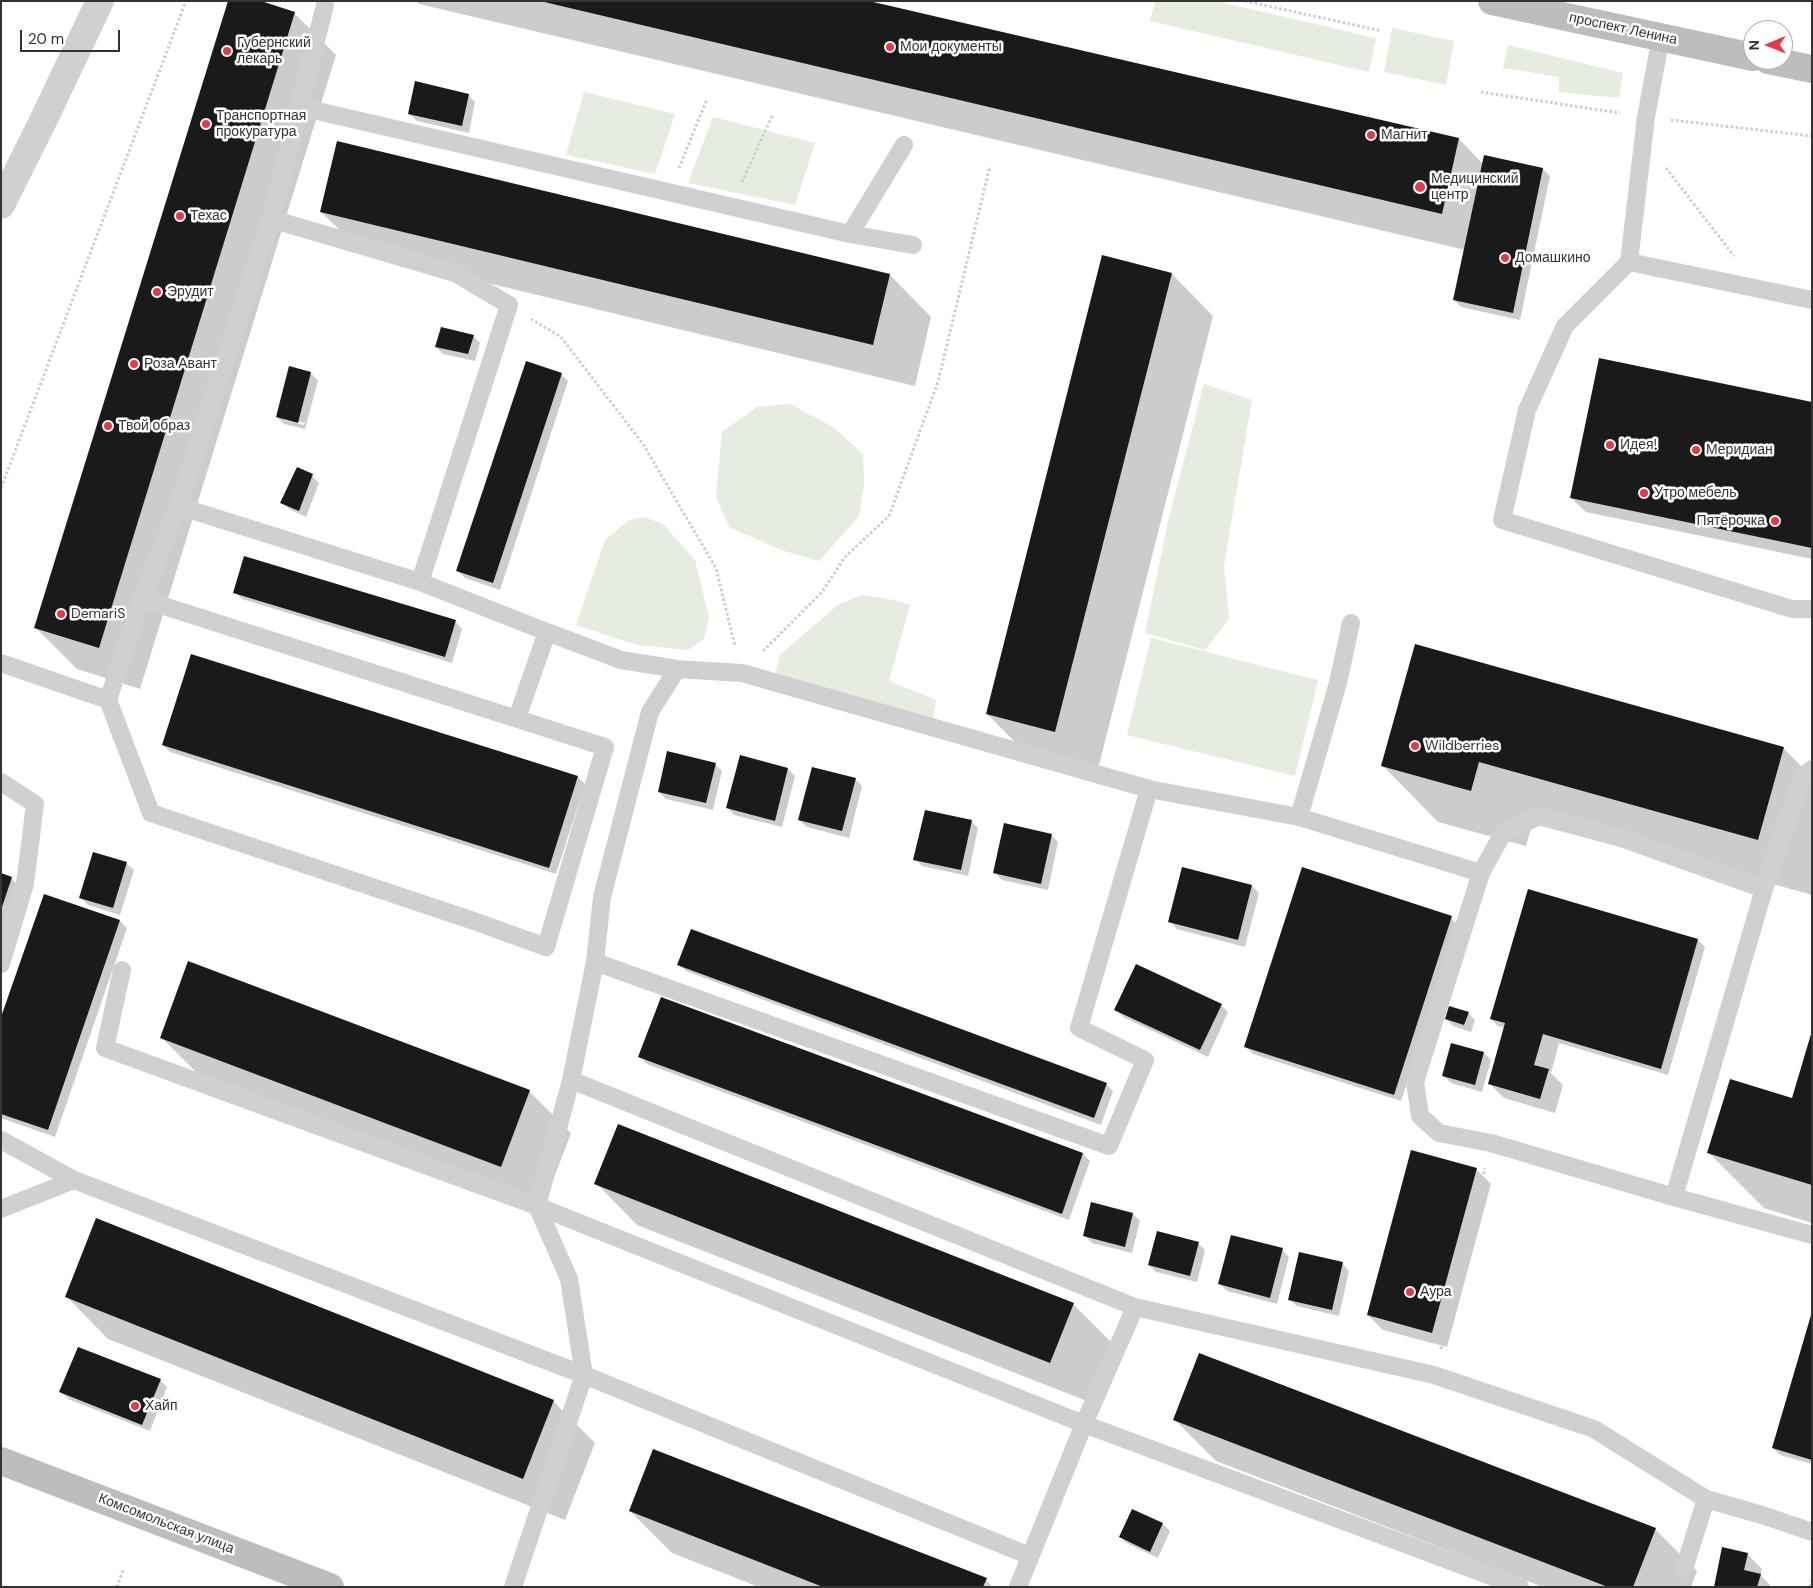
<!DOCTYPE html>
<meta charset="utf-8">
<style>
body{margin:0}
#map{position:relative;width:1813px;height:1588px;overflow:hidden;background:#fff;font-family:"DM Sans",sans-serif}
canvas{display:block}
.frame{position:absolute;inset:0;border:2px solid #333;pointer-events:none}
.north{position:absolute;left:1743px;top:20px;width:50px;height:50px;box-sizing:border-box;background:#fff;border:1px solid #adadad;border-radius:50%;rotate:269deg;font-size:14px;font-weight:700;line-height:20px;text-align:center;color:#333}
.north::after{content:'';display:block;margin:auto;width:18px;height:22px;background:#e63946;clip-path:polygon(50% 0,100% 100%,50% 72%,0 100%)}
.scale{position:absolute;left:20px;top:30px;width:100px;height:22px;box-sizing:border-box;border:2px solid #333;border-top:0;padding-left:6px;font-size:15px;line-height:18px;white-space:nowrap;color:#333;-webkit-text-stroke:4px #fff;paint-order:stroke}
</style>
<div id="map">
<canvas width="1813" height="1588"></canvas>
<div class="frame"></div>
<div class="north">N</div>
<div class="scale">20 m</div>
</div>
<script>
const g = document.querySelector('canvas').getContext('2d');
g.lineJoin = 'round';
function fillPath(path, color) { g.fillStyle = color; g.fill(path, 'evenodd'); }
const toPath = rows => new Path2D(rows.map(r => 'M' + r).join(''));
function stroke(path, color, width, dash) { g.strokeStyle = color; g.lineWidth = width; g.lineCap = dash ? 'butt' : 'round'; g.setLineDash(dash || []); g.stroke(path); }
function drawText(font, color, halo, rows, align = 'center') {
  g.font = font + ' "DM Sans",sans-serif'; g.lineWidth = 5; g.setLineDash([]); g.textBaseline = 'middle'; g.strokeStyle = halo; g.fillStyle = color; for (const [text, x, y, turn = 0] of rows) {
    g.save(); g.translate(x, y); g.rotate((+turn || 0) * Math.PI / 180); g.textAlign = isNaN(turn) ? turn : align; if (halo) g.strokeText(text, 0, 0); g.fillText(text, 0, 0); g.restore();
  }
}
fillPath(toPath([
 [1155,1,1216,1,1376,38,1369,72,1150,21],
 [1392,28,1454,41,1446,85,1384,72],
 [1508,45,1623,73,1619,98,1559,92,1559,77,1503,68],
 [584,92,675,114,655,174,566,155],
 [713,117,815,143,795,205,688,183],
 [1204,384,1252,400,1224,565,1229,619,1205,650,1145,633,1169,517],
 [790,404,833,427,863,454,864,484,859,516,819,561,781,550,729,527,716,497,722,432,757,407],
 [645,517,664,525,695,560,709,617,704,639,688,650,637,645,576,625,605,540,629,520],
 [863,595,893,600,910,605,889,681,936,700,933,719,775,675,780,655,839,604],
 [1151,638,1318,680,1295,776,1127,735]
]), '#e6ecdf');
fillPath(toPath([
 [416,1,862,1,1459,139,1483,164,1485,157,1543,169,1550,176,1520,320,1461,307,1454,300,1465,250,419,4],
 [294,13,336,55,140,689,77,669,36,628],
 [468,95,475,102,469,133,417,121,409,114],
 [338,142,890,275,931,317,915,386,363,253,321,212],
 [1172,274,1213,316,1097,773,1028,755,987,714],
 [473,336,480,343,475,361,443,354,436,347],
 [311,373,318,381,305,429,284,424,277,417],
 [284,418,305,423,304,425,284,420],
 [561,374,568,381,500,590,465,578,458,571],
 [1812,403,1812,559,1586,512,1571,498],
 [312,476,319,483,306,517,289,509,282,502],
 [235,592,455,621,462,629,452,663,242,599],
 [163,745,578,777,585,784,556,874,170,752],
 [1783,748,1812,777,1812,895,1534,817,1526,846,1438,822,1383,766],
 [715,764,722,771,713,810,666,799,659,792],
 [788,769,795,776,782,827,734,815,727,807],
 [855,779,862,786,849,838,807,827,799,820],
 [971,821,978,828,968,876,922,866,915,859],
 [1051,835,1058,842,1048,890,1002,880,995,873],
 [126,863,134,870,120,915,88,905,81,898],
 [1183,869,1252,886,1259,893,1245,947,1177,929,1170,922],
 [1,874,11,878,18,885,1,935],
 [44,895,120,921,127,928,55,1137,1,1118,1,1021],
 [1451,918,1458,925,1401,1101,1253,1054,1246,1047],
 [1698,940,1705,947,1668,1075,1559,1043,1551,1073,1563,1085,1555,1113,1504,1098,1489,1083,1505,1028,1498,1026,1491,1019],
 [679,964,1106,1084,1113,1091,1101,1125,686,971],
 [661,999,1083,1154,1090,1161,1069,1220,647,1064,640,1057],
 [1221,1005,1228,1012,1208,1057,1123,1017,1116,1010],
 [1468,1013,1475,1020,1471,1032,1453,1026,1446,1019],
 [161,1037,529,1091,571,1133,543,1207,203,1079],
 [1812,1037,1812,1223,1764,1208,1709,1153,1793,1099],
 [1484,1053,1491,1060,1482,1092,1451,1083,1444,1076],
 [1476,1169,1491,1184,1447,1347,1383,1330,1368,1315],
 [596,1183,1073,1304,1115,1346,1092,1403,637,1225],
 [1092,1204,1133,1214,1140,1221,1132,1253,1092,1243,1085,1236],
 [1198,1243,1205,1250,1197,1282,1156,1272,1149,1265],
 [1282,1250,1289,1257,1277,1304,1227,1291,1220,1284],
 [1342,1263,1349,1271,1339,1316,1297,1306,1289,1299],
 [67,1297,553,1401,595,1443,565,1520,108,1339],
 [1812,1318,1812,1464,1780,1455,1773,1448],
 [160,1380,167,1387,150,1431,68,1399,61,1392],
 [1175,1420,1655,1529,1697,1571,1691,1587,1543,1587,1216,1461],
 [630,1511,986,1580,993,1587,759,1587,672,1553],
 [1133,1511,1163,1524,1170,1531,1158,1558,1128,1544,1121,1537],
 [1747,1554,1762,1569,1761,1576,1772,1587,1715,1587]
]), '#0003');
fillPath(toPath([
 [228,1,261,1,295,12,99,648,34,628],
 [540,1,869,1,1459,138,1442,214],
 [415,81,469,94,462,126,408,114],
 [337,141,890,274,873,345,320,212],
 [1484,155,1543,168,1513,313,1453,300],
 [1102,255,1172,273,1055,732,986,714],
 [441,327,474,335,468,354,435,347],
 [1599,358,1812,402,1812,548,1570,498],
 [526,361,562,373,493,583,456,571],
 [289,366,311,372,298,423,276,417],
 [297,467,313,474,299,511,280,503],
 [244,556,456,620,445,657,233,593],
 [1415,644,1784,747,1758,840,1479,762,1471,791,1381,766],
 [191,654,578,776,549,868,162,745],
 [667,751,716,763,706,803,658,792],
 [740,755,788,768,775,821,726,808],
 [812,767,856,778,842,831,798,820],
 [925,810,972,820,961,870,913,860],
 [1004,823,1052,834,1041,884,993,873],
 [93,852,127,862,113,908,79,898],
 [1182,867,1252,885,1238,940,1168,922],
 [1302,867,1452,916,1394,1095,1244,1047],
 [1,873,12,877,2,907,1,907],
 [1528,889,1698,939,1661,1069,1543,1034,1534,1065,1549,1069,1540,1099,1488,1084,1505,1023,1490,1019],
 [44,894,120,920,48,1130,1,1114,1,1017],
 [691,929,1107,1083,1094,1118,677,965],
 [188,961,530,1090,501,1167,160,1038],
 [1136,964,1222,1004,1200,1050,1114,1010],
 [661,997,1083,1153,1062,1214,638,1057],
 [1449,1006,1469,1012,1464,1025,1445,1019],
 [1811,1034,1812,1185,1707,1153,1730,1079,1792,1098],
 [1451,1043,1484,1052,1475,1085,1442,1076],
 [618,1124,1074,1303,1050,1363,594,1184],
 [1411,1150,1477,1168,1432,1333,1367,1315],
 [1091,1202,1133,1213,1125,1247,1083,1236],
 [96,1218,554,1400,523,1479,65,1297],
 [1157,1231,1199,1242,1190,1276,1148,1265],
 [1231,1235,1283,1248,1270,1298,1218,1284],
 [1299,1252,1343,1262,1332,1310,1288,1300],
 [1811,1315,1812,1315,1812,1460,1772,1448],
 [78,1347,161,1379,142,1425,59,1392],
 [1199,1353,1656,1528,1633,1587,1608,1587,1173,1420],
 [653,1449,987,1578,983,1587,823,1587,629,1511],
 [1132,1509,1163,1523,1150,1552,1119,1537],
 [1722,1547,1748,1553,1744,1570,1761,1574,1757,1587,1714,1587]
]), '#1a1a1a');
stroke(toPath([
 [1245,1,1382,31],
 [1481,92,1620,113],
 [1671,120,1812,136],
 [679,168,707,99],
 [1666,168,1734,256],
 [742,182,773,114],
 [531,319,561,337,643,444,716,568,735,646],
 [1,488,186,1],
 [763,651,822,592,845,557,889,516,938,382,990,166],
 [1441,1349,1485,1168],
 [117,1587,123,1570],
 [1810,1587,1812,1580]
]), '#cdcdcd', 3, [2.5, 2.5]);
stroke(toPath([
 [1661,37,1646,117,1629,262,1812,300],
 [300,107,850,234,913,245],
 [271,219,455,273,509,305,420,582],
 [850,234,904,145],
 [1629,262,1565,326,1527,410,1502,520,1792,609,1812,609],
 [178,506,420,582,547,632,517,718],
 [547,632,621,660,677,669,742,673,1149,789,1079,1028,1145,1060,1109,1146,595,962],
 [1,663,108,700,151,813,471,920,546,947,605,747,142,599],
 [108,700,142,599,178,506,271,219,325,5],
 [1812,769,1802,777,1764,889,1674,1197,1812,1235],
 [1,782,35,804,25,884,1,964],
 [1149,789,1299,817,1481,873,1503,833,1539,816,1621,838,1764,889],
 [1299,817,1338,683,1351,623],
 [1481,873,1415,1082,1420,1116,1439,1133,1491,1143,1674,1197],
 [122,970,105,1048,537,1206,1084,1424,1520,1587],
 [571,1080,1135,1307,1084,1424,1018,1587],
 [1,1140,74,1180,584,1375,1030,1556],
 [1,1209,74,1180],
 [1135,1307,1434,1375,1594,1429,1706,1499,1762,1515,1812,1532],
 [1684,1569,1706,1499],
 [513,1587,584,1375,569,1279,537,1206,571,1080,595,962,602,897,650,712,677,669]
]), '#d0d0d0', 18);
stroke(toPath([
 [1,205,42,123,100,1]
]), '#d0d0d0', 28);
stroke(toPath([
 [1492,1,1753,57],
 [1768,60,1812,69],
 [1,1461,330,1587]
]), '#bdbdbd', 28);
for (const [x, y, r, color] of [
 [890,47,5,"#e63946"],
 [227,51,5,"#e63946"],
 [206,124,5,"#e63946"],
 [1371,135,5,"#e63946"],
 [1420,187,6,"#e63946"],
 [180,216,5,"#e63946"],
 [1505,258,5,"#e63946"],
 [157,292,5,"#e63946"],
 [134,364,5,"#e63946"],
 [108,426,5,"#e63946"],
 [1610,445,5,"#e63946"],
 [1696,450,5,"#e63946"],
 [1644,493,5,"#e63946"],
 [1775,521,5,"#e63946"],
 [61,614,5,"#e63946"],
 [1415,746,5,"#e63946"],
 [1410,1292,5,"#e63946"],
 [135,1406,5,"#e63946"]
]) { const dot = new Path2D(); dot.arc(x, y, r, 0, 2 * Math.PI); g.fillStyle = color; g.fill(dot); stroke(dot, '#fff', 2); }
drawText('14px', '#333', '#fff', [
 ["проспект Ленина",1623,29,12],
 ["Комсомольская улица",166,1524,21]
]);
drawText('14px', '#333', '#fff', [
 ["Губернский",237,43],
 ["лекарь",237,59],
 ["Мои документы",900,47],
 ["Транспортная",216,116],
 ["прокуратура",216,132],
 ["Магнит",1381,135],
 ["Медицинский",1431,179],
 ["центр",1431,195],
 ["Техас",190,216],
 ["Домашкино",1515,258],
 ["Эрудит",167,292],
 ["Роза Авант",144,364],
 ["Твой образ",118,426],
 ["Идея!",1620,445],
 ["Меридиан",1706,450],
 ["Утро мебель",1654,493],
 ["Пятёрочка",1765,521,"right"],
 ["DemariS",71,614],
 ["Wildberries",1425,746],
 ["Аура",1420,1292],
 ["Хайп",145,1406]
], 'left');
</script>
